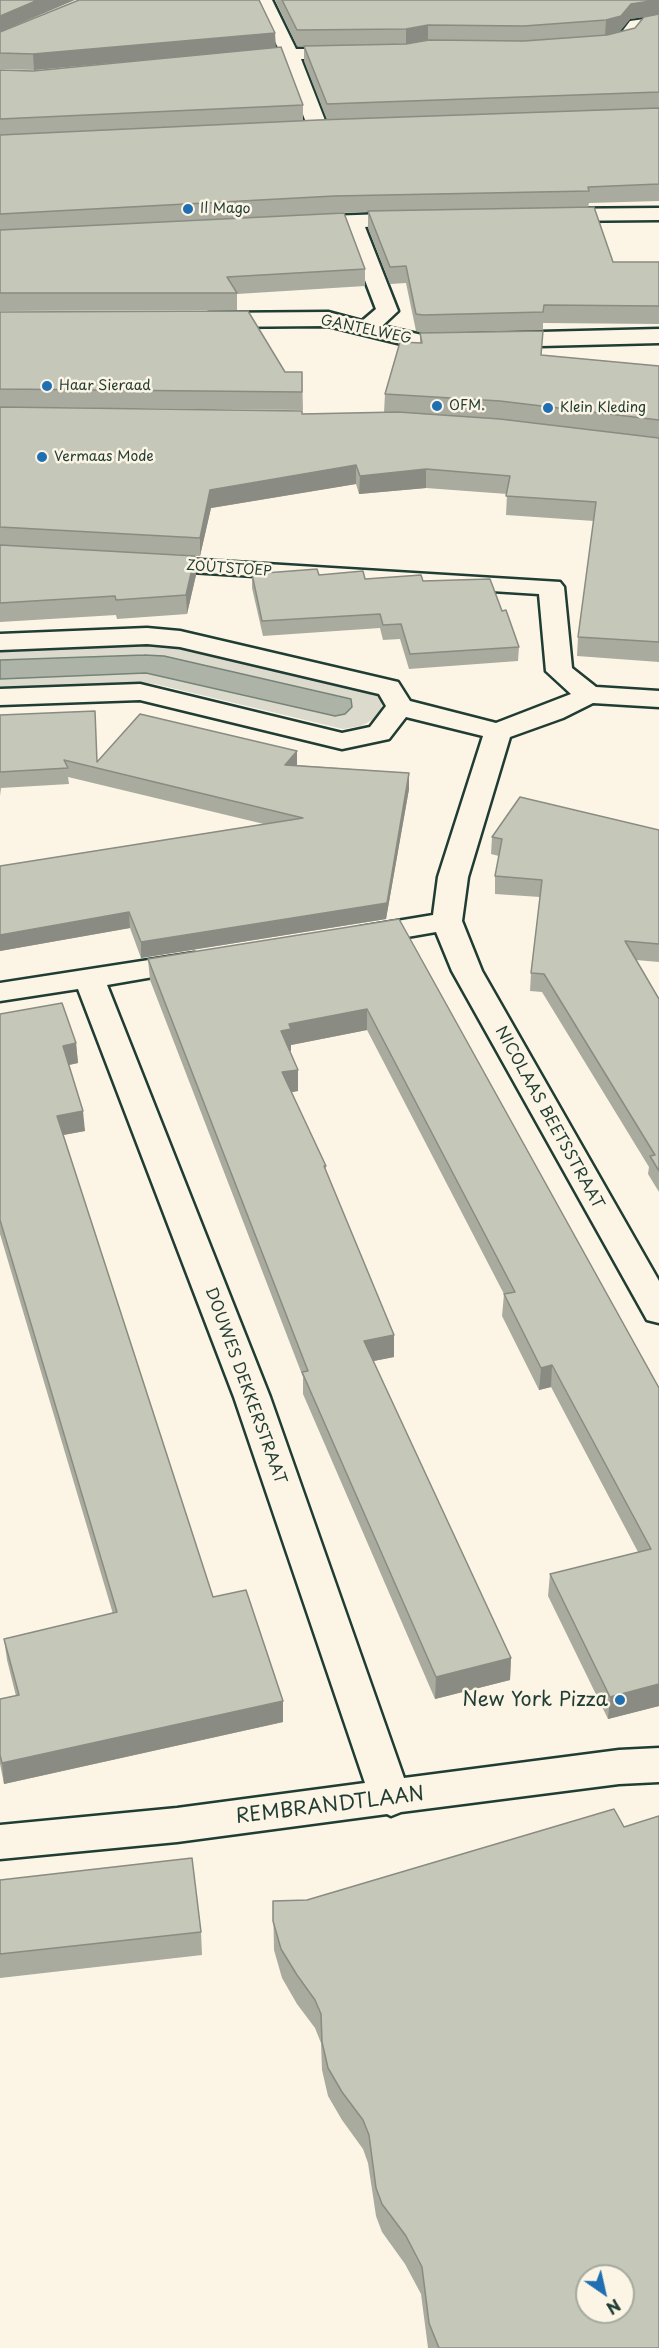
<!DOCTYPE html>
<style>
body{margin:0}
#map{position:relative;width:659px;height:2348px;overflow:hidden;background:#fcf5e5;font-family:"Playpen Sans",sans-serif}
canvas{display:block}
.north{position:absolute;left:575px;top:2264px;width:60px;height:60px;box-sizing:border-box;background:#fcf5e5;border:2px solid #a4ab9e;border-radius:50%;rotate:146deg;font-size:16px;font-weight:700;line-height:24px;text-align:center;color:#1f3d34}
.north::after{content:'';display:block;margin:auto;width:21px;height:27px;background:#1f6fb2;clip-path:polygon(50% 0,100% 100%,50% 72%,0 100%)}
</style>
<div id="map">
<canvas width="659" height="2348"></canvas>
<div class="north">N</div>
</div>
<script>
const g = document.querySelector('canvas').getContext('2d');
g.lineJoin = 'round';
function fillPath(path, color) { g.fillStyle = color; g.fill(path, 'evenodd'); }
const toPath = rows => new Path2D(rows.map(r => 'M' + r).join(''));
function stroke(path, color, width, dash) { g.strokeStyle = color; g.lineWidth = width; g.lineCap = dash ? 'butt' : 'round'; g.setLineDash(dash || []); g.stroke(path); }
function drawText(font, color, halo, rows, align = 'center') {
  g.font = font + ' "Playpen Sans",sans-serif'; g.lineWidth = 5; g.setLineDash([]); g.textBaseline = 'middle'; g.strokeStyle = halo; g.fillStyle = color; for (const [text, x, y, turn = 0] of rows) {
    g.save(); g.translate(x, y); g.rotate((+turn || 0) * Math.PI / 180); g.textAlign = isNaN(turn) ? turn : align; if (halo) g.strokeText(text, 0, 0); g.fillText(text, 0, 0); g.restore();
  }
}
fillPath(toPath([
 [146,642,167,644,374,690,382,700,381,712,374,719,361,726,343,729,155,684,129,682,0,689,0,679,146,673,335,716,352,703,351,699,164,656,0,660,0,650]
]), '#dcdacc');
const water = toPath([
 [144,655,164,656,351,699,352,707,345,714,335,716,146,673,0,679,0,660,144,655]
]);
fillPath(water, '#aeb3a7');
stroke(water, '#758479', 1.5);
const minor = toPath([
 [252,0,272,0,296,49,348,49,354,50,357,54,354,58,348,59,301,59,328,128,325,132,311,132,308,128,283,60,241,64,235,63,232,59,235,55,241,54,279,50,257,4,252,0],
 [659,17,659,27,642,30,633,41,623,45,594,49,588,48,585,44,588,40,621,33,630,21,659,17],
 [659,208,659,220,553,221,546,219,543,215,546,211,553,209,659,208],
 [412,213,419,215,422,219,419,223,365,227,398,311,382,326,422,335,659,329,659,343,422,349,328,326,209,327,201,325,198,320,201,315,209,313,328,312,362,321,376,309,345,228,301,229,294,227,291,223,294,219,301,217,412,213],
 [152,557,560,582,564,587,572,668,596,687,659,691,659,707,593,703,563,718,510,737,468,877,462,921,482,971,659,1281,659,1323,647,1320,642,1311,452,971,436,932,361,945,350,942,346,936,350,930,361,927,433,915,438,877,483,736,406,717,389,739,342,749,140,700,0,705,0,689,140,684,342,733,370,727,386,706,379,694,180,647,147,644,0,650,0,634,147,628,180,631,398,682,410,701,496,723,571,694,546,671,539,594,143,569,140,564,143,559,152,557],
 [194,953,205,956,209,962,205,968,107,985,270,1397,404,1778,619,1750,659,1748,659,1782,619,1784,401,1812,391,1816,387,1814,177,1842,0,1859,0,1825,177,1808,365,1783,234,1397,78,989,0,1001,0,983,194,953]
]);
stroke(minor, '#1f3d34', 5);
fillPath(minor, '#fcf5e5');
fillPath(toPath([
 [0,0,1,31,276,47,303,105,303,121,659,108,659,201,589,203,588,207,613,262,659,262,659,324,543,323,543,330,422,333,416,331,406,283,390,284,368,228,368,212,334,213,365,269,365,286,237,294,237,310,0,311,0,70,33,71,158,59,34,70,0,69],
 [275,0,659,0,659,108,327,120,304,61,304,46,297,46],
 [644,17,635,28,610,34,620,31,630,19],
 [0,312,285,372,302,372,303,410,0,407],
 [420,333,541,355,659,366,659,662,577,656,578,637,594,521,506,515,507,494,426,488,359,494,356,484,211,508,200,556,145,553,195,556,196,575,187,614,117,619,116,615,0,622,0,407,302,414,396,412,384,412,385,394,420,343],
 [252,574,319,575,365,579,423,581,502,611,519,647,518,661,409,669,400,639,383,640,380,628,263,636,252,588],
 [0,715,97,762,297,765,409,773,409,789,386,919,141,958,130,928,0,951,0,866,264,824,68,777,69,784,1,788,0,796],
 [659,830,659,962,636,960,659,999,659,1192,648,1174,649,1167,542,992,530,991,531,973,540,897,495,894,495,876,499,856,491,854,492,837],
 [399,919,659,1388,659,1706,608,1719,548,1596,550,1574,638,1552,551,1387,539,1390,502,1316,504,1294,367,1030,291,1045,291,1051,289,1051,298,1070,298,1091,291,1092,326,1166,326,1172,394,1335,394,1357,373,1361,511,1658,510,1680,435,1699,303,1394,303,1377,150,980,148,959],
 [0,1014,76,1043,78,1063,69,1065,85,1131,63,1135,213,1597,283,1722,4,1784,0,1764,0,1699,16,1696,7,1660,4,1639,113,1614,0,1234],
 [624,1827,659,2348,428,2348,421,2294,405,2264,382,2232,376,2216,368,2163,363,2149,342,2120,328,2096,322,2070,321,2043,315,2028,297,2004,282,1978,274,1950,273,1901,307,1900],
 [0,1880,201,1932,202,1955,0,1978]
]), '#a9ab9f');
fillPath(toPath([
 [38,0,75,0,0,32,0,16],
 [659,0,659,15,630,19,620,31,605,36,606,20,631,4],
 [428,25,428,41,406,45,406,29],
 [275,33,276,48,34,70,33,54],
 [356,465,356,484,211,508,200,556,200,538,210,490],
 [426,469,426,488,359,494,360,476],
 [195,556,196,575,187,614,186,595],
 [297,751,297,766,285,765],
 [409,773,409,789,386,919,141,958,141,942],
 [129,912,130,928,0,951,0,935],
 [367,1009,367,1030,291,1045,291,1051,281,1052,281,1031,289,1024],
 [76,1043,78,1063,64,1066,63,1046],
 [298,1070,298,1091,282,1094,282,1072],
 [83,1111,85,1131,58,1136,57,1116],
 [394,1335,394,1357,364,1363,364,1341],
 [552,1365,551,1387,539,1390,541,1368],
 [511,1658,510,1680,435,1699,436,1677],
 [659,1684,659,1706,608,1719,610,1697],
 [283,1701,283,1722,4,1784,2,1763]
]), '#8a8b82');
const building = toPath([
 [0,0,38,0,0,16,0,0],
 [79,0,259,0,275,33,33,54,0,53,0,32,79,0],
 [282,0,657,0,631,4,621,16,606,20,524,26,428,25,406,29,297,30,282,0],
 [659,14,659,92,327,104,304,46,406,44,429,40,524,41,607,35,635,28,644,17,659,14],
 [281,47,303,105,0,119,0,70,33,71,281,47],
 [659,108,659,184,588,187,589,191,334,196,0,214,0,135,318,120,659,108],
 [594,207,613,262,659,262,659,306,544,305,543,312,423,315,416,314,406,266,390,267,368,211,594,207],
 [344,213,365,269,227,277,237,293,0,293,0,230,344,213],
 [248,311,285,372,302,372,302,392,0,389,0,312,248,311],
 [543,331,541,355,659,366,659,420,500,401,385,394,400,342,422,343,420,333,543,331],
 [0,407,302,411,302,414,398,412,500,419,659,438,659,642,578,637,596,502,506,496,510,476,426,469,360,476,356,465,210,490,200,538,0,527,0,407],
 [0,545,195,556,186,595,116,600,115,596,0,603,0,545],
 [317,569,319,575,363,571,365,579,421,575,423,581,490,579,502,611,506,610,519,647,410,654,401,624,383,625,380,614,262,621,252,574,317,569],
 [95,711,97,762,140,714,297,751,285,765,409,773,387,903,141,942,129,912,0,935,0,866,303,818,64,760,68,768,0,772,0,715,95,711],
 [520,797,659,830,659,944,625,941,659,999,659,1171,650,1156,655,1155,544,974,531,973,542,880,495,876,502,839,492,837,520,797],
 [399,919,659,1388,659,1684,610,1697,550,1574,651,1549,552,1365,541,1368,504,1294,515,1292,367,1009,289,1024,291,1029,281,1031,298,1070,282,1072,326,1166,324,1166,394,1335,364,1341,511,1658,436,1677,302,1372,308,1371,148,959,399,919],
 [62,1003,76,1043,63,1046,83,1111,57,1116,213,1597,246,1590,283,1701,2,1763,0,1755,0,1699,19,1695,4,1639,117,1612,0,1220,0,1014,62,1003],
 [614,1809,624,1827,659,1816,659,2348,439,2348,429,2323,422,2267,406,2236,382,2204,376,2188,369,2135,363,2120,342,2092,328,2068,322,2042,321,2014,315,2000,297,1975,281,1949,273,1921,273,1901,307,1900,614,1809],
 [587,2276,623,2276,623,2312,587,2312,587,2276],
 [192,1858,201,1932,0,1954,0,1880,192,1858]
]);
fillPath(building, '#c5c7b9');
stroke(building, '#8a8b82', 1.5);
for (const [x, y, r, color] of [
 [188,209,6,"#1f6fb2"],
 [47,386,6,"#1f6fb2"],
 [437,406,6,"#1f6fb2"],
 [548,408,6,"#1f6fb2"],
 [42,457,6,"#1f6fb2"],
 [620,1700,6,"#1f6fb2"]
]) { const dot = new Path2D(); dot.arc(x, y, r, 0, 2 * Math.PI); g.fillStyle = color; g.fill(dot); stroke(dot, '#fcf5e5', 2); }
drawText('14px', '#1f3d34', '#fcf5e5', [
 ["Il Mago",200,209],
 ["Haar Sieraad",59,386],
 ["OFM.",449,406],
 ["Klein Kleding",560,408],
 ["Vermaas Mode",54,457]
], 'left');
drawText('14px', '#1f3d34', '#fcf5e5', [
 ["GANTELWEG",366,330,12],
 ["ZOUTSTOEP",229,569,4]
]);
drawText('16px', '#1f3d34', '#fcf5e5', [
 ["NICOLAAS BEETSSTRAAT",549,1118,61],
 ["DOUWES DEKKERSTRAAT",245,1386,70]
]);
drawText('20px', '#1f3d34', '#fcf5e5', [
 ["New York Pizza",608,1700]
], 'right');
drawText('20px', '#1f3d34', '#fcf5e5', [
 ["REMBRANDTLAAN",330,1806,-7]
]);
</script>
